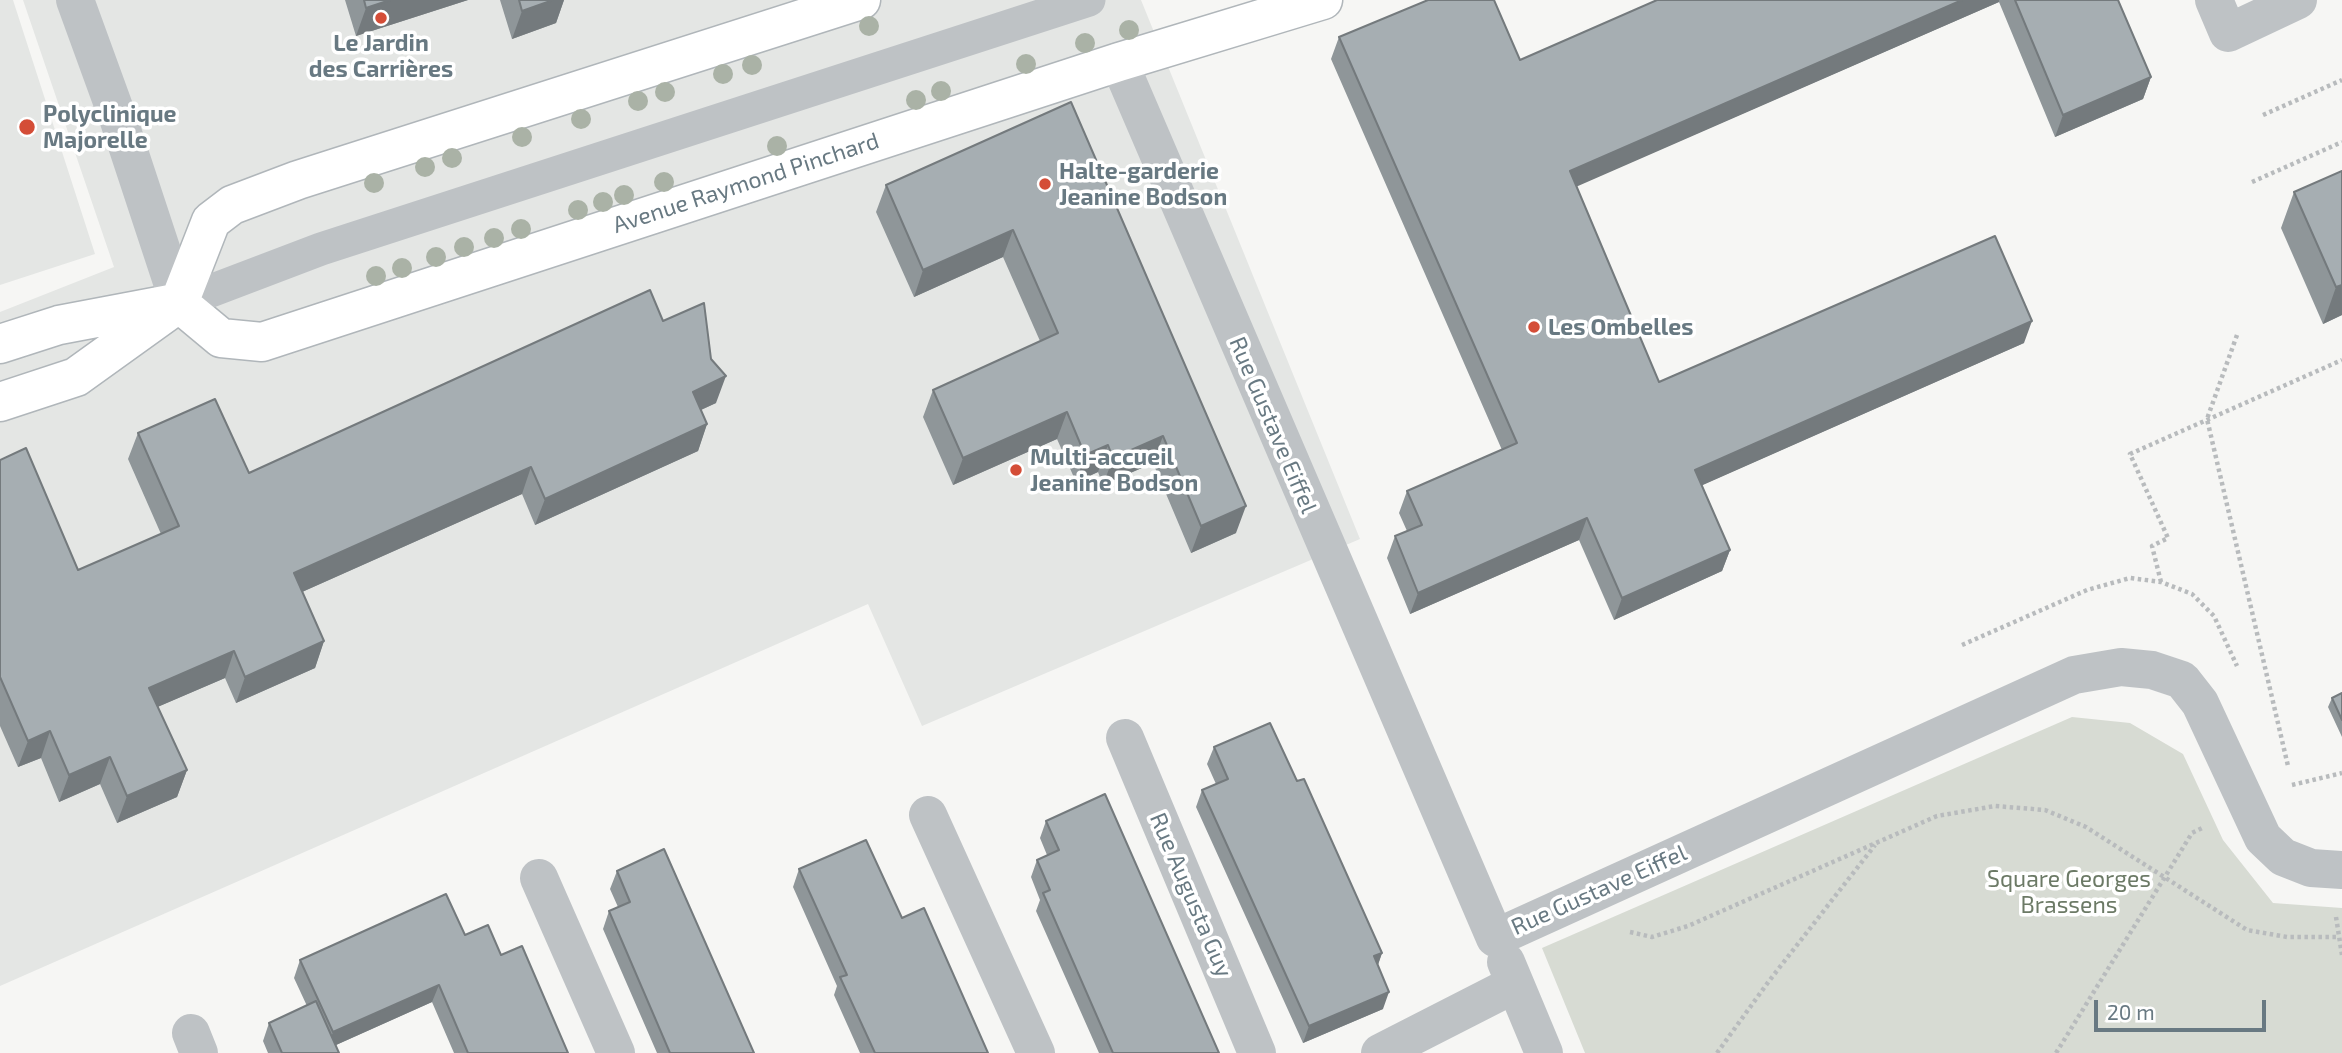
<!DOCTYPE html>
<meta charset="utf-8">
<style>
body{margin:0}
#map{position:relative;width:2342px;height:1053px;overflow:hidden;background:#f6f6f4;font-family:"Exo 2",sans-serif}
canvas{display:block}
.scale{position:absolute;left:2094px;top:1000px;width:172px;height:32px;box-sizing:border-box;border:4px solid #687982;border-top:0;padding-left:9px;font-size:21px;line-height:24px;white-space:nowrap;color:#687982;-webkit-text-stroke:5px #fff;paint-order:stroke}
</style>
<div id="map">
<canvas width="2342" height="1053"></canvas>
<div class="scale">20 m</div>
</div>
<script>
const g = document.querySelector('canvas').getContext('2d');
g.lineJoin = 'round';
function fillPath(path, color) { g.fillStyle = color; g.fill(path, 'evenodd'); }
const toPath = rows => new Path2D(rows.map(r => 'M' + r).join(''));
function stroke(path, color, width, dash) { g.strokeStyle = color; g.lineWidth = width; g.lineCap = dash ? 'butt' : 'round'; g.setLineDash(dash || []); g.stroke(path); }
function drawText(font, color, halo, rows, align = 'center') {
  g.font = font + ' "Exo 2",sans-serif'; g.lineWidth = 7; g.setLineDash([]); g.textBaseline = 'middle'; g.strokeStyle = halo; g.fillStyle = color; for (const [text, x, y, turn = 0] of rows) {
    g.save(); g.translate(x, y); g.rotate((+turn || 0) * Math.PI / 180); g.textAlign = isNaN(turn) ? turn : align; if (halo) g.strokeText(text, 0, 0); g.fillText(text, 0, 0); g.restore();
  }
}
fillPath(toPath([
 [0,0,13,0,95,254,0,285],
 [23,0,1141,0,1360,539,922,726,868,604,0,986,0,312,114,267]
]), '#e4e6e4');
fillPath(toPath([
 [2072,717,2130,723,2183,754,2223,840,2273,903,2342,908,2342,1053,1585,1053,1542,948]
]), '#d7dbd3');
const secondary = toPath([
 [179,303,221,338,262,342,1119,62,1323,0],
 [0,344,59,325,170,304],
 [0,402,76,377,179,303,211,221,232,205,298,180,861,0]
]);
stroke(secondary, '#b0b6ba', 41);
stroke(toPath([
 [2263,115,2342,80],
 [2252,182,2342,142],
 [2237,335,2207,419,2288,766],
 [2161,582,2152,546,2168,538,2130,454,2342,360],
 [1962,645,2087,590,2130,578,2161,582,2192,594,2214,616,2237,666],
 [2292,785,2342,773],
 [2336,917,2342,955],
 [1630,932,1652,937,1688,926,1937,816,1995,806,2045,810,2086,827,2247,930,2287,937,2339,937],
 [1717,1053,1769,981,1875,845],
 [2056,1053,2192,833,2204,827]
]), '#b8bbbd', 4.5, [3.5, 3.5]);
stroke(toPath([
 [179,303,321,249,1089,0]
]), '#bec2c5', 33);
stroke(toPath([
 [75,0,119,121,179,303],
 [2214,0,2228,33,2298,0],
 [1119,62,1495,938,2074,675,2121,667,2152,670,2182,680,2200,703,2263,838,2283,857,2311,868,2342,870],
 [1125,738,1257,1053],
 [928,815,1036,1053],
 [539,878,616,1053],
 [1506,962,1544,1053],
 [191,1033,199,1053],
 [1380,1053,1515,984]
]), '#bec2c5', 38);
stroke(secondary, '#fff', 38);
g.fillStyle = '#aab2a6';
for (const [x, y] of [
 [869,26],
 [1129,30],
 [1085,43],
 [1026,64],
 [752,65],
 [723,74],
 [941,91],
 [665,92],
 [916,100],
 [638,101],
 [581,119],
 [522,137],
 [777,146],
 [452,158],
 [425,167],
 [664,182],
 [374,183],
 [624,195],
 [603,202],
 [578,210],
 [521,229],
 [494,238],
 [464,247],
 [436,257],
 [402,268],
 [376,276]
]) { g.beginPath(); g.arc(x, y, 10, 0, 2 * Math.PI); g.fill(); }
fillPath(toPath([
 [345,0,468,0,356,36],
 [500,0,564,0,556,23,512,39],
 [1657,0,2118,0,2151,77,2143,99,2055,137,1999,2,1576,186,1659,382,2024,343,1702,485,1730,550,1722,571,1614,620,1579,540,1410,614,1387,558,1395,536,1407,531,1399,513,1407,491,1502,450,1331,59,1339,37,1520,60],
 [1071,102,1236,533,1191,553,1153,463,1103,485,1098,472,1076,482,1057,439,953,485,923,417,933,390,1040,341,1003,257,914,297,876,212,886,185],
 [2342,171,2342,315,2323,324,2281,228,2294,192],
 [663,321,716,403,701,410,707,424,698,451,535,525,522,494,302,592,324,641,315,668,236,703,225,678,157,707,187,770,177,797,117,823,100,784,59,802,41,758,18,767,0,726,0,460,78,570,161,534,128,459,138,433,249,473],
 [2342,693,2342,737,2328,707,2332,698],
 [1214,747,1297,781,1382,953,1378,965,1383,1009,1303,1043,1196,807,1202,790,1216,784,1207,764],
 [1046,821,1219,1053,1099,1053,1036,911,1040,900,1031,877,1037,860,1047,855,1040,838],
 [799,869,902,918,988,1053,860,1053,834,995,837,986,793,887],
 [617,871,754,1053,657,1053,603,929,609,911,618,907,610,889],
 [465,935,501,955,568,1053,454,1053,432,1002,336,1045,339,1053,268,1053,263,1041,269,1023,307,1006,294,978,300,960]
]), '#8f9699');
fillPath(toPath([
 [390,0,468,0,356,36,366,8],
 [553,0,564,0,556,23,512,39,522,11],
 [1962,0,1999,0,1999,2,1562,193,1570,171],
 [2151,77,2143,99,2055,137,2063,115],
 [1013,230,1003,257,914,297,923,270],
 [2342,285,2342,315,2323,324,2336,287],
 [2032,321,2024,343,1687,492,1695,470],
 [726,376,716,403,683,418,693,392],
 [1067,412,1057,439,953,485,963,458],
 [707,424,698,451,535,525,545,499],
 [1163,436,1153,463,1103,485,1113,458],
 [1108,445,1098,472,1076,482,1085,455],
 [531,467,522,494,284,600,294,573],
 [1246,506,1236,533,1191,553,1201,526],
 [1587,518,1579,540,1410,614,1418,593],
 [1730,550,1722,571,1614,620,1622,598],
 [324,641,315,668,236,703,245,677],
 [234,651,225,678,139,715,149,688],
 [50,731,41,758,18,767,28,741],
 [110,757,100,784,59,802,69,775],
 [187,770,177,797,117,823,127,796],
 [1382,953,1376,970,1374,956],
 [439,985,432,1002,327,1049,333,1032],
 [1389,992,1383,1009,1303,1043,1309,1026]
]), '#747a7d');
const building = toPath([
 [364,0,390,0,366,8,364,0],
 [519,0,553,0,522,11,519,0],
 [1428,0,1494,0,1520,60,1657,0,1962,0,1570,171,1659,382,1995,236,2032,321,1695,470,1730,550,1622,598,1587,518,1418,593,1395,536,1422,525,1407,491,1517,443,1339,37,1428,0],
 [2015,0,2118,0,2151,77,2063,115,2015,0],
 [1071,102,1246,506,1201,526,1163,436,1113,458,1108,445,1085,455,1067,412,963,458,933,390,1058,333,1013,230,923,270,886,185,1071,102],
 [2342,171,2342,285,2336,287,2294,192,2342,171],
 [650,290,663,321,704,303,711,359,726,376,693,392,707,424,545,499,531,467,294,573,324,641,245,677,234,651,149,688,187,770,127,796,110,757,69,775,50,731,28,741,0,677,0,460,26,448,78,570,179,526,138,433,215,399,249,473,650,290],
 [2342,693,2342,720,2332,698,2342,693],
 [1270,723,1297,781,1304,779,1382,953,1374,956,1389,992,1309,1026,1202,790,1228,779,1214,747,1270,723],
 [1105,794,1219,1053,1113,1053,1043,893,1050,890,1037,860,1059,850,1046,821,1105,794],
 [866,840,902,918,924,908,988,1053,875,1053,840,977,847,975,799,869,866,840],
 [664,849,754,1053,670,1053,609,911,630,902,617,871,664,849],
 [446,894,465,935,488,925,501,955,522,946,568,1053,468,1053,439,985,333,1032,300,960,446,894],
 [316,1001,339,1053,282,1053,269,1023,316,1001]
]);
fillPath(building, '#a6aeb2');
stroke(building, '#747a7d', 2);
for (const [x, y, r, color] of [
 [381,18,7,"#d44d37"],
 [27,127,9,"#d44d37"],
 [1045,184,7,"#d44d37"],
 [1534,327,7,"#d44d37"],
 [1016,470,7,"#d44d37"]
]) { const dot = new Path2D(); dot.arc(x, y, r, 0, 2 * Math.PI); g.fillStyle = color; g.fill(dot); stroke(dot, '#fff', 2.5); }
drawText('bold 23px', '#687982', '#fff', [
 ["Le Jardin",381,43,"center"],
 ["des Carrières",381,69,"center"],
 ["Polyclinique",43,114],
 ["Majorelle",43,140],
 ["Halte-garderie",1059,171],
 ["Jeanine Bodson",1059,197],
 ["Les Ombelles",1548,327],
 ["Multi-accueil",1030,457],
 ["Jeanine Bodson",1030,483]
], 'left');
drawText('23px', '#687982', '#fff', [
 ["Avenue Raymond Pinchard",746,183,-18],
 ["Rue Gustave Eiffel",1273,425,67],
 ["Rue Gustave Eiffel",1599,890,-24],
 ["Rue Augusta Guy",1191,895,67]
]);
drawText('23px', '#6c7a66', '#fff', [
 ["Square Georges",2069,879],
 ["Brassens",2069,905]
]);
</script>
